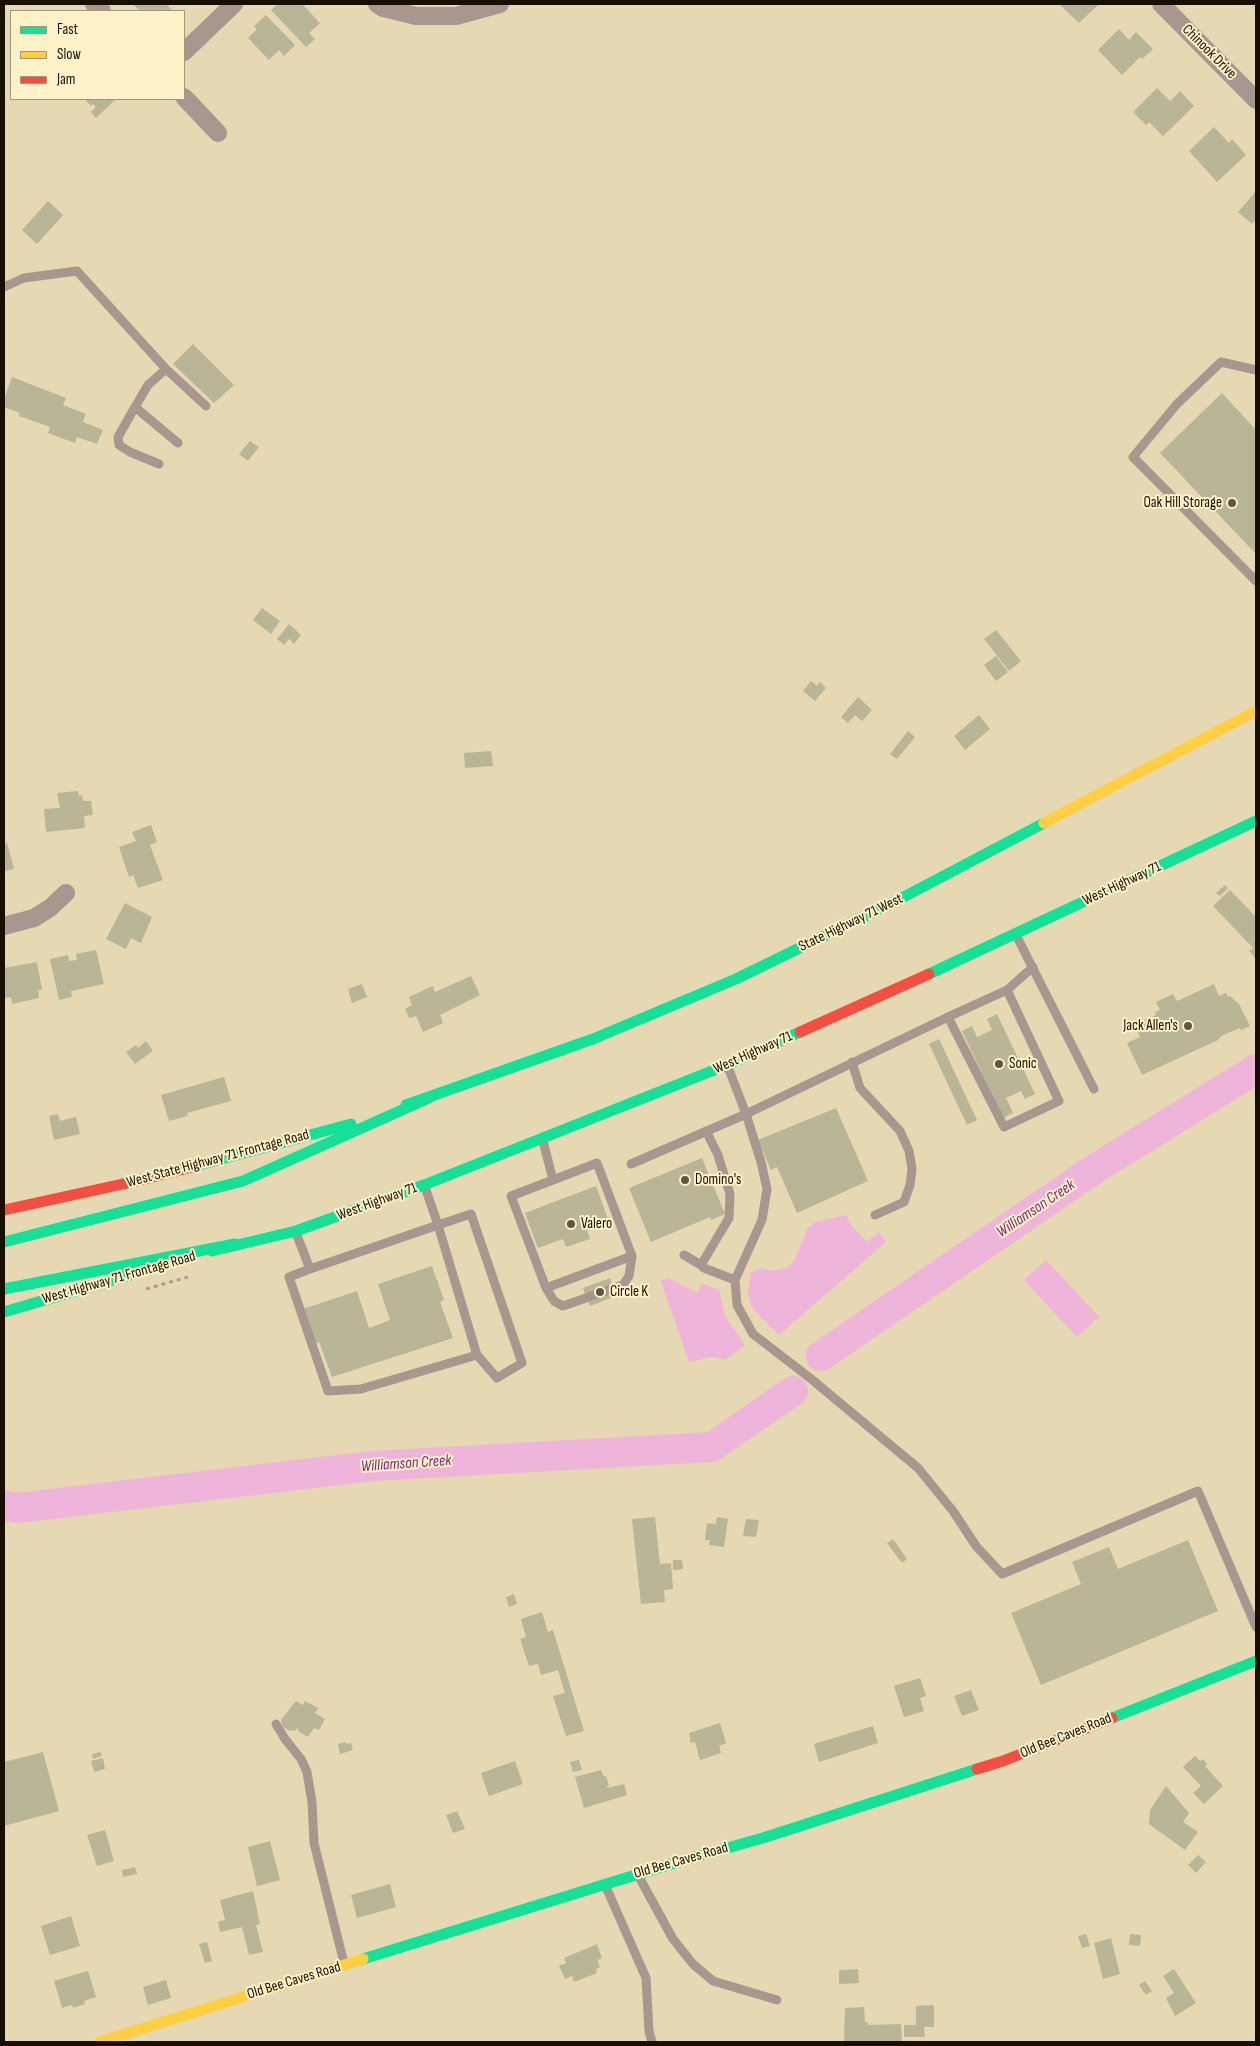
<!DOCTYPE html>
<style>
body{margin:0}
#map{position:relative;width:1260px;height:2046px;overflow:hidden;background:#e5d8b3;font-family:"Sofia Sans Condensed",sans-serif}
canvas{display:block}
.frame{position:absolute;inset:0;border:5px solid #180f00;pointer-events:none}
.legend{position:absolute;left:10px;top:10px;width:175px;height:90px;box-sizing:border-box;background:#fff1c8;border:1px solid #a39778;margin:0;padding:6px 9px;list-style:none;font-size:15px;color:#180f00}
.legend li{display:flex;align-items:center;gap:10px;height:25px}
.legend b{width:25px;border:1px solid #a39778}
</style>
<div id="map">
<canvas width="1260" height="2046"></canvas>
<div class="frame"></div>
<ul class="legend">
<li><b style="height:6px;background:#16e098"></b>Fast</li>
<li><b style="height:6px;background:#ffcf43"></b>Slow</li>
<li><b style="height:6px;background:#f24e42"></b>Jam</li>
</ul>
</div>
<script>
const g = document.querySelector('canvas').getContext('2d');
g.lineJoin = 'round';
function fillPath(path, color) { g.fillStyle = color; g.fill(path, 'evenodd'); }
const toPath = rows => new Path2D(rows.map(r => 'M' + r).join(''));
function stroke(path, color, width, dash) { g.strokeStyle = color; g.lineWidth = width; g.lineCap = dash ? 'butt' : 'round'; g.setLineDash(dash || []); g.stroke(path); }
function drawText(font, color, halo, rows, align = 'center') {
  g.font = font + ' "Sofia Sans Condensed",sans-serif'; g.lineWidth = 4; g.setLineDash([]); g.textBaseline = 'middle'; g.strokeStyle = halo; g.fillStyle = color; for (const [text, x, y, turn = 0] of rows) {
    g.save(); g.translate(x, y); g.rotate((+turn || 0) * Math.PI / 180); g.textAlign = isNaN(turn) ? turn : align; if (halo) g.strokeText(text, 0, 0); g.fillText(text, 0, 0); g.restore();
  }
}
fillPath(toPath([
 [846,1215,851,1225,867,1242,879,1232,886,1242,779,1335,754,1310,750,1303,748,1292,751,1272,761,1268,773,1271,789,1267,796,1257,808,1228,816,1222],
 [1046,1260,1099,1317,1077,1337,1024,1280],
 [668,1278,698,1293,701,1283,719,1290,725,1316,745,1345,725,1360,713,1357,689,1362,661,1281]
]), '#efb4da');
stroke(toPath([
 [821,1356,1093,1170,1256,1069],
 [4,1505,17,1508,373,1466,712,1447,793,1391]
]), '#efb4da', 30);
fillPath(toPath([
 [133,4,166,4,173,11,140,11],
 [278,4,302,4,320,23,309,33,315,39,306,47,271,10],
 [1059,4,1096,4,1098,5,1079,23],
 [266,15,295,45,284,56,279,50,269,60,248,38,257,29,254,26],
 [1119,29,1129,40,1136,32,1153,49,1142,59,1140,57,1122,75,1098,50],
 [1157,88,1170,101,1180,91,1194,106,1163,136,1149,122,1146,125,1133,112],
 [85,99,116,99,96,118,91,112,96,107,93,104,91,106],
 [1214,127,1229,143,1232,139,1246,155,1217,182,1189,151],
 [1256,191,1256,219,1252,224,1238,212],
 [48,201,63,215,37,244,22,230],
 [193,344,234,385,214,403,173,364],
 [12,377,66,398,63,405,86,414,83,422,103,430,97,444,77,437,75,443,48,433,50,427,19,416,20,413,4,407,4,399],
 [1222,393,1256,430,1256,554,1160,453],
 [250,441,259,447,248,461,239,454],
 [262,608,280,621,271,634,253,620],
 [289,624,301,635,294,644,289,639,284,645,277,639],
 [996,630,1021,661,1009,671,984,639],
 [996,656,1008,672,996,681,984,665],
 [811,681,817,686,820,682,826,688,815,701,803,691],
 [858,697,872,710,862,721,855,715,848,723,841,717],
 [979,715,990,729,965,750,954,736],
 [908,731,915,737,897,759,890,754],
 [491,751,493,766,465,768,464,753],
 [78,791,79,796,82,795,83,801,91,801,93,815,84,816,85,828,46,832,44,809,60,808,57,793],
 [151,825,157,842,150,845,163,880,138,888,133,875,129,877,119,847,136,841,132,832],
 [7,843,14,869,4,871,4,844],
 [1225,885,1228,888,1220,896,1216,893],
 [1230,890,1256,917,1256,959,1249,951,1253,948,1213,906],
 [125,903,152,917,141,943,131,938,126,949,106,939],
 [96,950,104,984,71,991,72,997,59,1000,50,959,68,955,69,961,77,960,76,954],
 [37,962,42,990,38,990,39,998,12,1004,11,997,4,998,4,968],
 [471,976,480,995,440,1015,443,1023,423,1032,416,1016,409,1018,405,1009,412,1005,409,997,433,986,435,992],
 [362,984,367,997,352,1003,348,989],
 [1214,984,1219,996,1226,993,1228,997,1230,996,1239,1004,1250,1026,1241,1030,1240,1028,1221,1036,1218,1040,1142,1075,1127,1043,1140,1037,1138,1032,1143,1030,1140,1022,1156,1015,1155,1012,1160,1010,1156,1002,1173,994,1177,1001],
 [997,1014,1035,1094,1025,1099,1021,1091,1006,1098,1013,1113,1003,1118,962,1031,972,1026,977,1037,992,1030,987,1019],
 [939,1039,977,1120,967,1125,929,1044],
 [146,1041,153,1051,135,1064,126,1052,136,1045,138,1048],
 [224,1077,231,1101,187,1113,188,1116,169,1121,161,1095],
 [836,1108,868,1181,797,1213,777,1167,771,1170,758,1140],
 [58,1114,60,1121,76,1117,80,1134,54,1140,49,1116],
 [702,1158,725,1214,711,1220,710,1217,651,1242,629,1188],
 [596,1186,609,1222,587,1230,590,1239,566,1247,563,1239,538,1248,525,1213],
 [432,1266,444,1300,440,1302,453,1338,332,1377,319,1342,314,1344,303,1309,357,1291,369,1328,390,1320,378,1284],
 [610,1278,616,1296,590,1306,583,1288],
 [655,1517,660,1564,671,1563,673,1589,664,1590,665,1602,641,1604,632,1519],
 [717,1517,728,1519,724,1547,709,1545,710,1540,705,1540,707,1523,716,1524],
 [746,1519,759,1520,756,1537,743,1536],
 [893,1539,907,1559,902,1563,887,1543],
 [1188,1540,1218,1611,1041,1685,1011,1613,1081,1584,1072,1562,1109,1547,1118,1569],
 [673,1560,682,1560,683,1569,673,1570],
 [514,1594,517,1604,509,1607,506,1597],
 [542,1612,548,1632,553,1630,584,1731,566,1736,553,1696,565,1693,558,1670,541,1675,538,1664,529,1666,520,1639,526,1637,521,1619],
 [920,1678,926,1696,920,1698,924,1711,904,1717,894,1686],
 [971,1690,979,1710,962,1716,954,1696],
 [296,1701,303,1705,305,1701,318,1708,315,1713,325,1719,319,1730,314,1728,308,1737,298,1731,299,1729,297,1728,296,1730,290,1731,283,1727,281,1720],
 [720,1723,726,1743,719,1746,721,1753,700,1760,695,1742,691,1743,689,1733],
 [873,1726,878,1743,819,1762,814,1744],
 [346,1742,346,1744,351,1743,353,1750,340,1754,338,1744],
 [43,1752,59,1811,4,1826,4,1762],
 [101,1752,102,1756,93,1759,92,1754],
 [1195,1756,1200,1761,1203,1759,1207,1764,1205,1766,1223,1786,1204,1804,1193,1793,1201,1786,1183,1767],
 [103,1758,105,1769,94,1772,91,1761],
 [579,1760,582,1770,573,1772,570,1762],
 [515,1761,523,1784,489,1796,481,1773],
 [601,1770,604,1777,606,1776,609,1786,607,1786,607,1788,624,1784,627,1795,584,1808,575,1777],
 [1166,1786,1189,1813,1183,1822,1198,1832,1185,1850,1149,1824,1150,1810],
 [457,1811,465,1829,453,1833,446,1815],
 [105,1830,114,1861,97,1866,87,1835],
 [270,1841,280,1880,257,1886,248,1847],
 [1198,1855,1206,1862,1196,1873,1188,1865],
 [135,1867,137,1874,123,1877,122,1870],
 [390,1884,396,1907,357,1918,351,1895],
 [253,1891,260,1924,256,1925,263,1952,249,1955,242,1927,220,1932,218,1922,225,1920,220,1900],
 [71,1916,80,1946,50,1955,41,1926],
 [1086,1934,1090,1946,1082,1948,1078,1936],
 [1130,1934,1141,1935,1140,1946,1129,1945],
 [1111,1938,1120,1974,1103,1979,1094,1943],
 [207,1942,212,1961,205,1963,199,1944],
 [597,1944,602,1958,597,1960,600,1967,596,1969,597,1973,574,1982,572,1976,565,1979,559,1966,566,1963,564,1958],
 [858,1969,859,1983,839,1984,839,1970],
 [1174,1969,1196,2003,1175,2016,1166,1998,1174,1993,1163,1976],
 [88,1971,96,1997,84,2001,85,2004,73,2008,72,2005,62,2008,54,1981],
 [166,1980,171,1998,148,2005,143,1987],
 [1145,1981,1152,1991,1146,1995,1139,1985],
 [934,2005,934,2027,924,2027,925,2037,904,2037,904,2025,916,2025,916,2006],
 [864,2007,865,2022,868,2022,868,2025,901,2024,902,2042,844,2042,845,2008]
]), '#bab597');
stroke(toPath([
 [146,1289,188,1277]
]), '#aa9f8e', 3, [4, 4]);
stroke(toPath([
 [4,287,24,278,77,271,166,369,148,385,135,407,178,443],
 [166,369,206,406],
 [1256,370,1221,362,1177,404,1133,457,1256,581],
 [135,407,118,437,119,445,130,452,159,464],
 [1017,937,1094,1089],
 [948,1017,1004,1127,1059,1101,1007,990],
 [852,1062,860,1088,900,1131,909,1151,912,1169,910,1185,904,1202,875,1215],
 [728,1067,746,1114,761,1162,767,1189,762,1220,735,1280,737,1305,753,1334,810,1378,918,1468,953,1511,976,1546,1002,1574,1198,1491,1256,1627],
 [706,1131,718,1155,730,1194,729,1218,701,1265,704,1268,735,1280],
 [543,1141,553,1180,597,1163,632,1256,546,1288,511,1196,553,1180],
 [631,1164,746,1114,948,1017,1007,990,1033,967],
 [296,1233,310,1269,438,1225,471,1214,522,1363,497,1378,477,1355,438,1225,425,1187],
 [684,1255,701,1265],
 [310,1269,289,1277,328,1391,361,1389,477,1355],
 [546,1288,554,1301,563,1306,623,1285,629,1276,632,1256],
 [276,1724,285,1739,301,1759,307,1772,312,1802,314,1843,344,1963],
 [639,1877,673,1939,693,1964,713,1981,777,2000],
 [606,1887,646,1978,649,2031,652,2042]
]), '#a7978f', 9);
stroke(toPath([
 [94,4,102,11],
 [377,4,383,8,416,16,456,16,500,4],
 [1161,4,1256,100],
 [184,52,234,4],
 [184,97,218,133],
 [4,926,34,918,50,908,66,893]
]), '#a7978f', 18);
stroke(toPath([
 [929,974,1256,821],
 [406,1105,593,1039,736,979,898,900,1044,823],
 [199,1165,351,1124],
 [4,1242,243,1181,429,1098],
 [212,1251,296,1231,424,1185,727,1065,800,1032],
 [4,1289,235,1244],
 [4,1312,130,1275],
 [1112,1718,1256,1661],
 [363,1959,681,1861,763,1838,977,1769]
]), '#16e098', 11);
stroke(toPath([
 [1044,823,1256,711],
 [100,2042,363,1959]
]), '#ffcf43', 11);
stroke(toPath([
 [800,1032,929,974],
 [4,1210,141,1180,199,1165],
 [977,1769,1003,1761,1112,1718]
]), '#f24e42', 11);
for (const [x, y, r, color] of [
 [1232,503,5,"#60553f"],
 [1188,1026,5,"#60553f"],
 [999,1064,5,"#60553f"],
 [685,1180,5,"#60553f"],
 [571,1224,5,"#60553f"],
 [600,1292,5,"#60553f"]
]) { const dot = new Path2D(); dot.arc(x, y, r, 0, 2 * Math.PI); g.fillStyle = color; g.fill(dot); stroke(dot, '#fff1c8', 2); }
drawText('15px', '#180f00', '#fff1c8', [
 ["Chinook Drive",1209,52,45],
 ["West Highway 71",1122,884,-25],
 ["State Highway 71 West",851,923,-26],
 ["West Highway 71",753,1053,-24],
 ["West State Highway 71 Frontage Road",218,1159,-15],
 ["West Highway 71",377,1202,-20],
 ["West Highway 71 Frontage Road",119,1278,-16],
 ["Old Bee Caves Road",1066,1736,-22],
 ["Old Bee Caves Road",681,1861,-16],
 ["Old Bee Caves Road",294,1981,-17]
]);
drawText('15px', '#180f00', '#fff1c8', [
 ["Oak Hill Storage",1222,503,"right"],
 ["Jack Allen's",1178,1026,"right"],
 ["Sonic",1009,1064],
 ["Domino's",695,1180],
 ["Valero",581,1224],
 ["Circle K",610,1292]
], 'left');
drawText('italic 16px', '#832a7c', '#fff1c8', [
 ["Williamson Creek",1036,1209,-34],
 ["Williamson Creek",406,1464,-4]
]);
</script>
